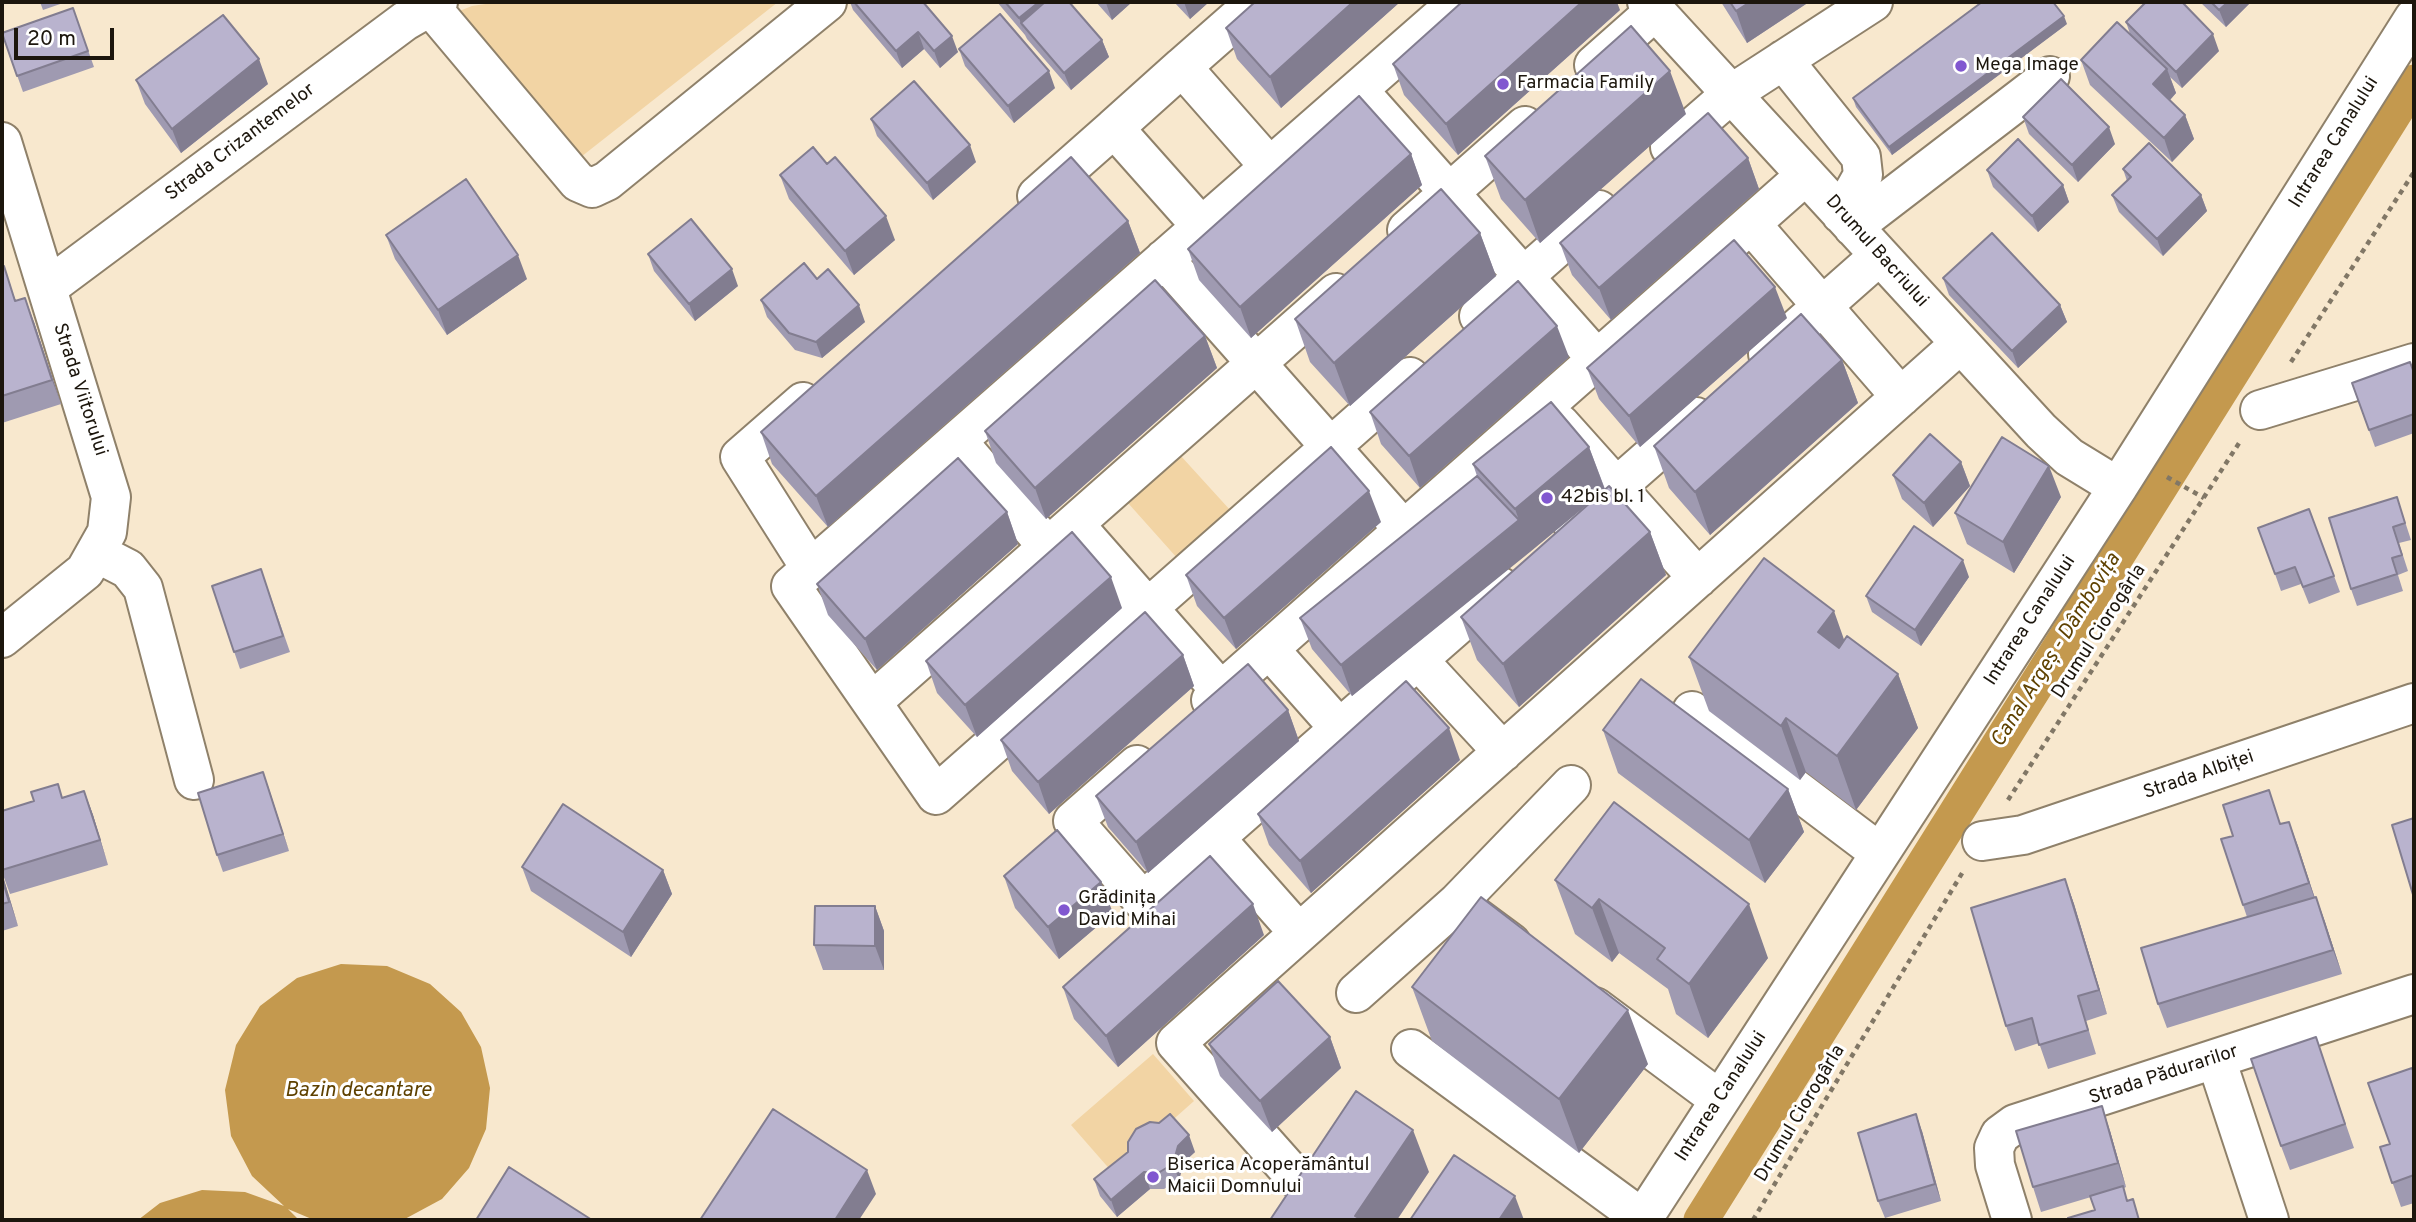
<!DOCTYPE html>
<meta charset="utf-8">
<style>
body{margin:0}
#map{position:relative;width:2416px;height:1222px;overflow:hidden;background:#f8e8ce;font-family:Overpass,sans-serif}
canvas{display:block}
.frame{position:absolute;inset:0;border:4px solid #1c160d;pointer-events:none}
.scale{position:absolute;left:14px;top:28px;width:100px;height:32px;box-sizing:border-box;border:4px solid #1c160d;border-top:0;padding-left:9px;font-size:21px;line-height:24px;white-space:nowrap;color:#1c160d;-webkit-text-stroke:5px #fff;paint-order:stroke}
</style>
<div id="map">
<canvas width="2416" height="1222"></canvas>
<div class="frame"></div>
<div class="scale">20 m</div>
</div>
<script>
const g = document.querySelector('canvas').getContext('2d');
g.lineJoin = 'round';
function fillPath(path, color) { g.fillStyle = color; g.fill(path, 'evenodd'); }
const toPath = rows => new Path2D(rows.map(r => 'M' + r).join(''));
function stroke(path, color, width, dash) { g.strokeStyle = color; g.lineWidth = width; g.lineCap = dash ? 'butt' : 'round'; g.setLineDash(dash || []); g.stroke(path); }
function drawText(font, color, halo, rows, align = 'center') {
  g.font = font + ' Overpass,sans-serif'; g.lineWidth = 6; g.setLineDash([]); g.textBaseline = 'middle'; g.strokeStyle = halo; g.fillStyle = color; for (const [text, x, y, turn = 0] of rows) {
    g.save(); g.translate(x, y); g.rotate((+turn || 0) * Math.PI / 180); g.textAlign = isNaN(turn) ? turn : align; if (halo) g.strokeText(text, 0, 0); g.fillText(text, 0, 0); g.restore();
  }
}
fillPath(toPath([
 [499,2,778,2,558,175,429,23,472,6],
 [1180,455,1231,511,1178,559,1128,503],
 [1153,1054,1194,1101,1113,1173,1071,1125]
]), '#f2d4a4');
fillPath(toPath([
 [341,964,387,966,430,984,461,1012,481,1047,490,1088,486,1129,469,1168,442,1199,403,1220,314,1220,288,1209,299,1220,138,1220,160,1203,202,1190,245,1192,284,1206,252,1176,231,1136,225,1090,236,1045,260,1006,297,978]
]), '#c4994e');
stroke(toPath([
 [1701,1220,2414,82]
]), '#c4994e', 35);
const minor = toPath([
 [1256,2,1182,67,1270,167],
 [1647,2,2041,431,2069,457,2118,487],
 [430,6,578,182,592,188,607,181,827,2],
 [1783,60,1861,157,1863,175,1841,214],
 [1594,65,1655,11],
 [1358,90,1597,359],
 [1114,128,1182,67],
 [2,142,111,497,107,532,85,571,2,638],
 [1670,147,1731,94,1873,2],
 [1037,196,1114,128,1202,227],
 [1751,224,1901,397],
 [1853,227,2050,76],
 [1407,230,1525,126],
 [1164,259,1404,530],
 [47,288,405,21,438,2],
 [1479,316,1599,210],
 [1768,354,1879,256],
 [1410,377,936,795,791,586,1458,2],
 [803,402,740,457,811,569],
 [2260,410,2414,363],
 [1560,424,1698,578],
 [957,441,1048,547],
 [1074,524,1221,691],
 [1573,525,1696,417],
 [97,553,128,569,143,588,194,780],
 [1269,649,1340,729],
 [1418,660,1503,752],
 [1211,700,1806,175],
 [872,702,1336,293],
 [1692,711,1880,853],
 [1137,765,1073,821,1143,901,1501,587],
 [1215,838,1299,933],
 [1982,841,2023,835,2414,703],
 [1457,903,1511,943],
 [1356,993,1457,903,1571,785],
 [1595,1007,1720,1100],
 [1411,1049,1643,1219],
 [2216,1059,2269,1220],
 [1296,1178,1176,1043,1960,344],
 [1642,1220,2118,487,2414,18],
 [2012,1220,1995,1165,1994,1148,2000,1135,2015,1124,2414,994]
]);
stroke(minor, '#8f816a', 42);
stroke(toPath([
 [2291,362,2414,172],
 [2167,477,2204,498],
 [2008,800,2241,440],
 [1753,1220,1964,870]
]), '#817766', 4.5, [5, 5]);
stroke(minor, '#fff', 38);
fillPath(toPath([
 [40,2,66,2,43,10],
 [850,2,923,2,958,52,940,68,924,49,902,68,853,10],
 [997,2,1069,2,1102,40,1109,57,1071,90,1027,39,1025,35],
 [1096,2,1132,2,1112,20],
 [1174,2,1209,2,1190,19],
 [1255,2,1400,2,1281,108,1237,59,1226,28],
 [1721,2,1809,2,1747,43],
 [2200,2,2251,2,2226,27],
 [73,8,94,67,23,92,2,33],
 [1620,10,1458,155,1404,95,1393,64],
 [2126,22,2219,51,2182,88,2170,77,2176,93,2170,100,2185,115,2194,139,2172,162,2090,85,2081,60,2130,34],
 [2067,24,1892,155,1856,107,1853,98],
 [959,49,1055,88,1014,123,965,66],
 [136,80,268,84,181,153,145,104],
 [1686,114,1540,243,1501,199,1485,156],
 [2023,117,2115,144,2078,182,2029,134],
 [871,119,976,162,933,200,877,136],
 [1411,154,1422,185,1251,338,1199,280,1188,249],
 [1748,158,1759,189,1611,320,1572,275,1560,243],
 [2123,169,2201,195,2207,211,2163,256,2119,212,2112,195,2127,181],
 [1987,170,2063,185,2069,202,2038,232,1993,187],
 [780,175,895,240,854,275,789,199],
 [1128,221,1140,253,828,527,772,464,761,432],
 [1480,233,1496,276,1350,406,1310,362,1295,319],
 [386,235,527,279,447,335,395,259],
 [648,254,738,286,695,321,654,271],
 [2,267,16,301,34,322,61,404,2,423],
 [1943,278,2060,305,2067,322,2018,368,1949,295],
 [817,279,865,322,822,358,795,350,767,317,761,300],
 [1787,318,1640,447,1599,399,1587,368],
 [1205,336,1217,368,1046,519,996,463,985,431],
 [1569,357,1420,488,1381,444,1370,412],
 [1842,360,1858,403,1710,535,1669,488,1654,446],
 [2414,373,2414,433,2375,447,2352,383],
 [1589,447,1605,489,1650,532,1666,575,1519,707,1477,660,1461,617,1599,494,1352,696,1312,649,1300,618,1477,476,1473,464],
 [1961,462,1970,486,1933,527,1902,499,1893,475],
 [2061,497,2014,573,1967,544,1955,513],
 [2397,497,2411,540,2399,543,2408,571,2398,575,2403,591,2357,606,2351,589],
 [2309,509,2340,592,2309,604,2301,584,2281,591,2275,574],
 [1007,512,1018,544,877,670,828,615,817,584],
 [1381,522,1236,649,1197,606,1186,575],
 [261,569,290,652,240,669,212,586],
 [1969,577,1921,646,1872,612,1866,596],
 [1122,608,977,737,937,693,926,661],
 [1844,640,1898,674,1918,728,1856,810,1806,772,1800,780,1709,711,1689,657],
 [1183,655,1194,686,1049,814,1012,771,1001,740],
 [1288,710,1299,741,1148,873,1108,827,1096,796],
 [1603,730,1788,789,1804,832,1765,883,1618,773],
 [1460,760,1311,893,1269,845,1258,814],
 [263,772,289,851,223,872,217,855],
 [84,791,93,815,108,865,10,894,2,872,2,811,63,797],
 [2289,822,2315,898,2316,897,2325,922,2342,974,2167,1028,2158,1004,2247,917,2243,905,2281,824],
 [522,867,663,870,672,894,631,957,531,891],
 [2,873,18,926,2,931],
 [1004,876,1113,913,1059,959,1015,908],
 [2065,879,2074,904,2107,1014,2086,1021,2096,1054,2048,1069,2039,1043,2015,1051,2006,1026],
 [1555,880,1768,958,1708,1038,1676,1014,1668,989,1619,953,1612,962,1575,934],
 [875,906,884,931,884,970,823,970,814,945],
 [1264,935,1118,1067,1074,1019,1063,987],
 [1412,987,1648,1064,1579,1153,1432,1041],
 [1330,1037,1341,1068,1272,1132,1220,1076,1209,1044],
 [2324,1061,2354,1148,2290,1170,2281,1146],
 [2414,1073,2414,1203,2401,1207,2380,1147,2390,1144],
 [1922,1131,1941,1201,1885,1218,1878,1201],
 [2110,1131,2126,1187,2124,1188,2095,1210,2091,1197,2041,1212,2033,1187],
 [1128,1152,1195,1152,1184,1162,1179,1180,1164,1189,1150,1189,1117,1217,1100,1196,1094,1179]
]), '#9f9ab1');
fillPath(toPath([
 [1039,2,1063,2,1021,23,1025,35,1019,18],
 [1107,2,1132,2,1112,20,1106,3],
 [1184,2,1209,2,1190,19],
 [1353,2,1400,2,1281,108,1270,77],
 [1582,2,1617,2,1620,10,1458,155,1446,124],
 [1750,2,1809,2,1747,43,1736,11],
 [2228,2,2251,2,2226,27,2219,10],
 [2064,16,2067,24,1892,155,1889,147],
 [918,32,924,49,902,68,896,51],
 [2213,34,2219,51,2182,88,2176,72],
 [952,36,958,52,940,68,934,51],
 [1102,40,1109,57,1071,90,1064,73],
 [259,59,268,84,181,153,172,129],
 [2167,69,2176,93,2162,109,2153,84],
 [1049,71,1055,88,1014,123,1008,106],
 [1670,71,1686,114,1540,243,1525,200],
 [2185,115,2194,139,2172,162,2164,138],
 [2109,127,2115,144,2078,182,2072,165],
 [970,145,976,162,933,200,927,183],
 [1411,154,1422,185,1251,338,1240,307],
 [1748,158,1759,189,1611,320,1599,288],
 [2063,185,2069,202,2038,232,2032,216],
 [2201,195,2207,211,2163,256,2157,239],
 [886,216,895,240,854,275,845,251],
 [1128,221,1140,253,828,527,816,496],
 [1480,233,1496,276,1350,406,1334,363],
 [518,255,527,279,447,335,438,310],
 [732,269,738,286,695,321,689,304],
 [1775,287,1787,318,1640,447,1629,416],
 [25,298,34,322,61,404,52,380],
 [859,305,865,322,822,358,816,342],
 [2060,305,2067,322,2018,368,2012,351],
 [1557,326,1569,357,1420,488,1409,456],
 [1205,336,1217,368,1046,519,1035,488],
 [1842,360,1858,403,1710,535,1695,492],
 [1589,447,1605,490,1530,552,1352,696,1341,665,1519,520,1515,509],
 [1961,462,1970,486,1933,527,1924,503],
 [2049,466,2061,497,2014,573,2003,542],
 [1369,491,1381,522,1236,649,1224,618],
 [1007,512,1018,544,877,670,865,639],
 [1650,532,1666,575,1519,707,1503,664],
 [1963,560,1969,577,1921,646,1915,630],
 [1111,577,1122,608,977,737,965,705],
 [1834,611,1853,665,1818,632],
 [1183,655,1194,686,1049,814,1038,782],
 [1898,674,1918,728,1856,810,1837,756],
 [1288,710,1299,741,1148,873,1136,842],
 [1786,718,1806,772,1800,780,1781,726],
 [1449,728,1460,760,1311,893,1300,861],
 [263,772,269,789,289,851,283,834],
 [1788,789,1804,832,1765,883,1749,840],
 [84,791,93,815,108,865,100,840],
 [2289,822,2298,846,2318,908,2309,883],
 [663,870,672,894,631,957,623,932],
 [2,873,18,926,2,878],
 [2065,879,2074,904,2107,1014,2099,990],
 [1101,882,1113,913,1059,959,1048,927],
 [2316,897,2325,922,2342,974,2333,950],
 [1599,899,1619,953,1612,962,1592,908],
 [1253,904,1264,935,1118,1067,1106,1036],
 [1749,904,1768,958,1708,1038,1689,984],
 [875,906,884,931,884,970,875,946],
 [1628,1010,1648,1064,1579,1153,1559,1099],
 [1330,1037,1341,1068,1272,1132,1260,1101],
 [2102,1106,2110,1131,2126,1187,2118,1163],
 [1916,1114,1922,1131,1941,1201,1935,1184],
 [1413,1130,1429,1172,1397,1220,1357,1220,1355,1216],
 [1189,1135,1195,1152,1184,1162,1179,1180,1173,1164,1178,1146],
 [867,1170,876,1194,859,1220,835,1220],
 [1144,1172,1150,1189,1117,1217,1111,1200],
 [1515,1196,1524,1220,1499,1220]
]), '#827d90');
const building = toPath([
 [854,2,923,2,952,36,934,51,918,32,896,51,854,2],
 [1005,2,1039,2,1019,18,1005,2],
 [1045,2,1069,2,1102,40,1064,73,1021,23,1045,2],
 [1255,2,1353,2,1270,77,1226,28,1255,2],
 [1462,2,1582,2,1446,124,1393,64,1462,2],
 [1730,2,1750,2,1736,11,1730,2],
 [1982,2,2053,2,2064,16,1889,147,1853,98,1982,2],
 [2146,2,2182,2,2213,34,2176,72,2126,22,2146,2],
 [2211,2,2228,2,2219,10,2211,2],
 [73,8,88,51,17,76,2,33,73,8],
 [1000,14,1049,71,1008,106,959,49,1000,14],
 [223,15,259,59,172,129,136,80,223,15],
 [2117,22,2167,69,2153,84,2185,115,2164,138,2081,60,2117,22],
 [1631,26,1670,71,1525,200,1485,156,1631,26],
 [2061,79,2109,127,2072,165,2023,117,2061,79],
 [914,81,970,145,927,183,871,119,914,81],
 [1359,96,1411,154,1240,307,1188,249,1359,96],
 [1708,113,1748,158,1599,288,1560,243,1708,113],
 [2018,139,2063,185,2032,216,1987,170,2018,139],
 [2149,143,2201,195,2157,239,2112,195,2131,177,2123,169,2149,143],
 [813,147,827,164,835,157,886,216,845,251,780,175,813,147],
 [1071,157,1128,221,816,496,761,432,1071,157],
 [466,179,518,255,438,310,386,235,466,179],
 [1441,189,1480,233,1334,363,1295,319,1441,189],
 [691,219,732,269,689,304,648,254,691,219],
 [1992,233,2060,305,2012,351,1943,278,1992,233],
 [1734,240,1775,287,1629,416,1587,368,1734,240],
 [804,263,817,279,828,269,859,305,816,342,789,333,761,300,804,263],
 [4,266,15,301,25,298,52,380,2,396,2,267,4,266],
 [1155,280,1205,336,1035,488,985,431,1155,280],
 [1518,281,1557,326,1409,456,1370,412,1518,281],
 [1801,314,1842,360,1695,492,1654,446,1801,314],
 [2410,362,2414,373,2414,414,2369,430,2352,383,2410,362],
 [1551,402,1589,447,1515,509,1473,464,1551,402],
 [1930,434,1961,462,1924,503,1893,475,1930,434],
 [2002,437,2049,466,2003,542,1955,513,2002,437],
 [1331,447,1369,491,1224,618,1186,575,1331,447],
 [958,458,1007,512,865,639,817,584,958,458],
 [1477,476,1519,520,1341,665,1300,618,1477,476],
 [1609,486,1650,532,1503,664,1461,617,1609,486],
 [2397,497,2405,523,2393,527,2402,555,2392,558,2397,574,2351,589,2329,518,2397,497],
 [2309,509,2334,576,2303,587,2295,567,2275,574,2258,528,2309,509],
 [1914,526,1963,560,1915,630,1866,596,1914,526],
 [1072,532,1111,577,965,705,926,661,1072,532],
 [1764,558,1834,611,1818,632,1839,648,1847,636,1898,674,1837,756,1786,718,1781,726,1689,657,1764,558],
 [261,569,283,636,234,652,212,586,261,569],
 [1145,612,1183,655,1038,782,1001,740,1145,612],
 [1248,664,1288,710,1136,842,1096,796,1248,664],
 [1641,679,1788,789,1749,840,1603,730,1641,679],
 [1406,681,1449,728,1300,861,1258,814,1406,681],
 [263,772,283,834,217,855,198,793,263,772],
 [58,784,62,798,84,791,100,840,2,870,2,811,34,801,31,792,58,784],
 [2269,790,2280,824,2289,822,2309,883,2243,905,2221,839,2233,836,2223,805,2269,790],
 [1614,802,1749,904,1689,984,1657,959,1665,948,1599,899,1592,908,1555,880,1614,802],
 [563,804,663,870,623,932,522,867,563,804],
 [2414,818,2414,898,2392,825,2414,818],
 [1057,830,1101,882,1048,927,1004,876,1057,830],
 [1210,856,1253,904,1106,1036,1063,987,1210,856],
 [2,878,9,902,2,904,2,878],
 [2065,879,2099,990,2078,996,2088,1030,2039,1045,2032,1018,2006,1026,1971,908,2065,879],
 [1481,897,1628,1010,1559,1099,1412,987,1481,897],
 [2316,897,2333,950,2158,1004,2141,948,2316,897],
 [815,906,875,906,875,946,814,945,815,906],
 [1278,981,1330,1037,1260,1101,1209,1044,1278,981],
 [2316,1037,2345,1124,2281,1146,2251,1059,2316,1037],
 [2412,1068,2414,1073,2414,1175,2392,1183,2380,1147,2390,1144,2368,1083,2412,1068],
 [1356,1091,1413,1130,1355,1216,1362,1220,1270,1220,1356,1091],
 [2102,1106,2118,1163,2033,1187,2016,1131,2102,1106],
 [773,1109,867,1170,835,1220,700,1220,773,1109],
 [1170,1114,1189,1135,1178,1146,1173,1164,1158,1173,1144,1172,1111,1200,1094,1179,1128,1152,1128,1142,1136,1129,1150,1122,1159,1123,1170,1114],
 [1916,1114,1935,1184,1878,1201,1858,1133,1916,1114],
 [1454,1155,1515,1196,1499,1220,1410,1220,1454,1155],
 [509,1167,592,1220,476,1220,509,1167],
 [2123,1186,2127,1201,2133,1199,2139,1220,2069,1220,2068,1218,2095,1210,2090,1196,2123,1186]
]);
fillPath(building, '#b9b3ce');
stroke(building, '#827d90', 2);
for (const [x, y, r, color] of [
 [1961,66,7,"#8157d0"],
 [1503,84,7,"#8157d0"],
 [1547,498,7,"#8157d0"],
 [1064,910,7,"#8157d0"],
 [1153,1177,7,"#8157d0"]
]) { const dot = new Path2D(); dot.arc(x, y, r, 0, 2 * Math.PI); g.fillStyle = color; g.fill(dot); stroke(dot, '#fff', 2.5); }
drawText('19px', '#1c160d', '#fff', [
 ["Mega Image",1975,66],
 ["Farmacia Family",1517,84],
 ["42bis bl. 1",1561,498],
 ["Grădinița",1078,899],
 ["David Mihai",1078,921],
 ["Biserica Acoperământul",1167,1166],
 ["Maicii Domnului",1167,1188]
], 'left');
drawText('19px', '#1c160d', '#fff', [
 ["Strada Crizantemelor",241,143,-37],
 ["Intrarea Canalului",2335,143,-58],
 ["Drumul Bacriului",1876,252,48],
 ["Strada Viitorului",79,390,72],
 ["Intrarea Canalului",2031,621,-57],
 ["Drumul Ciorogârla",2100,632,-57],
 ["Strada Albiței",2199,776,-19],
 ["Strada Pădurarilor",2164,1076,-18],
 ["Intrarea Canalului",1722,1097,-57],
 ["Drumul Ciorogârla",1801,1114,-59]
]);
drawText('italic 21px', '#5e4100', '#fff', [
 ["Canal Argeș - Dâmbovița",2057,651,-58],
 ["Bazin decantare",358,1092]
]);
</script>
